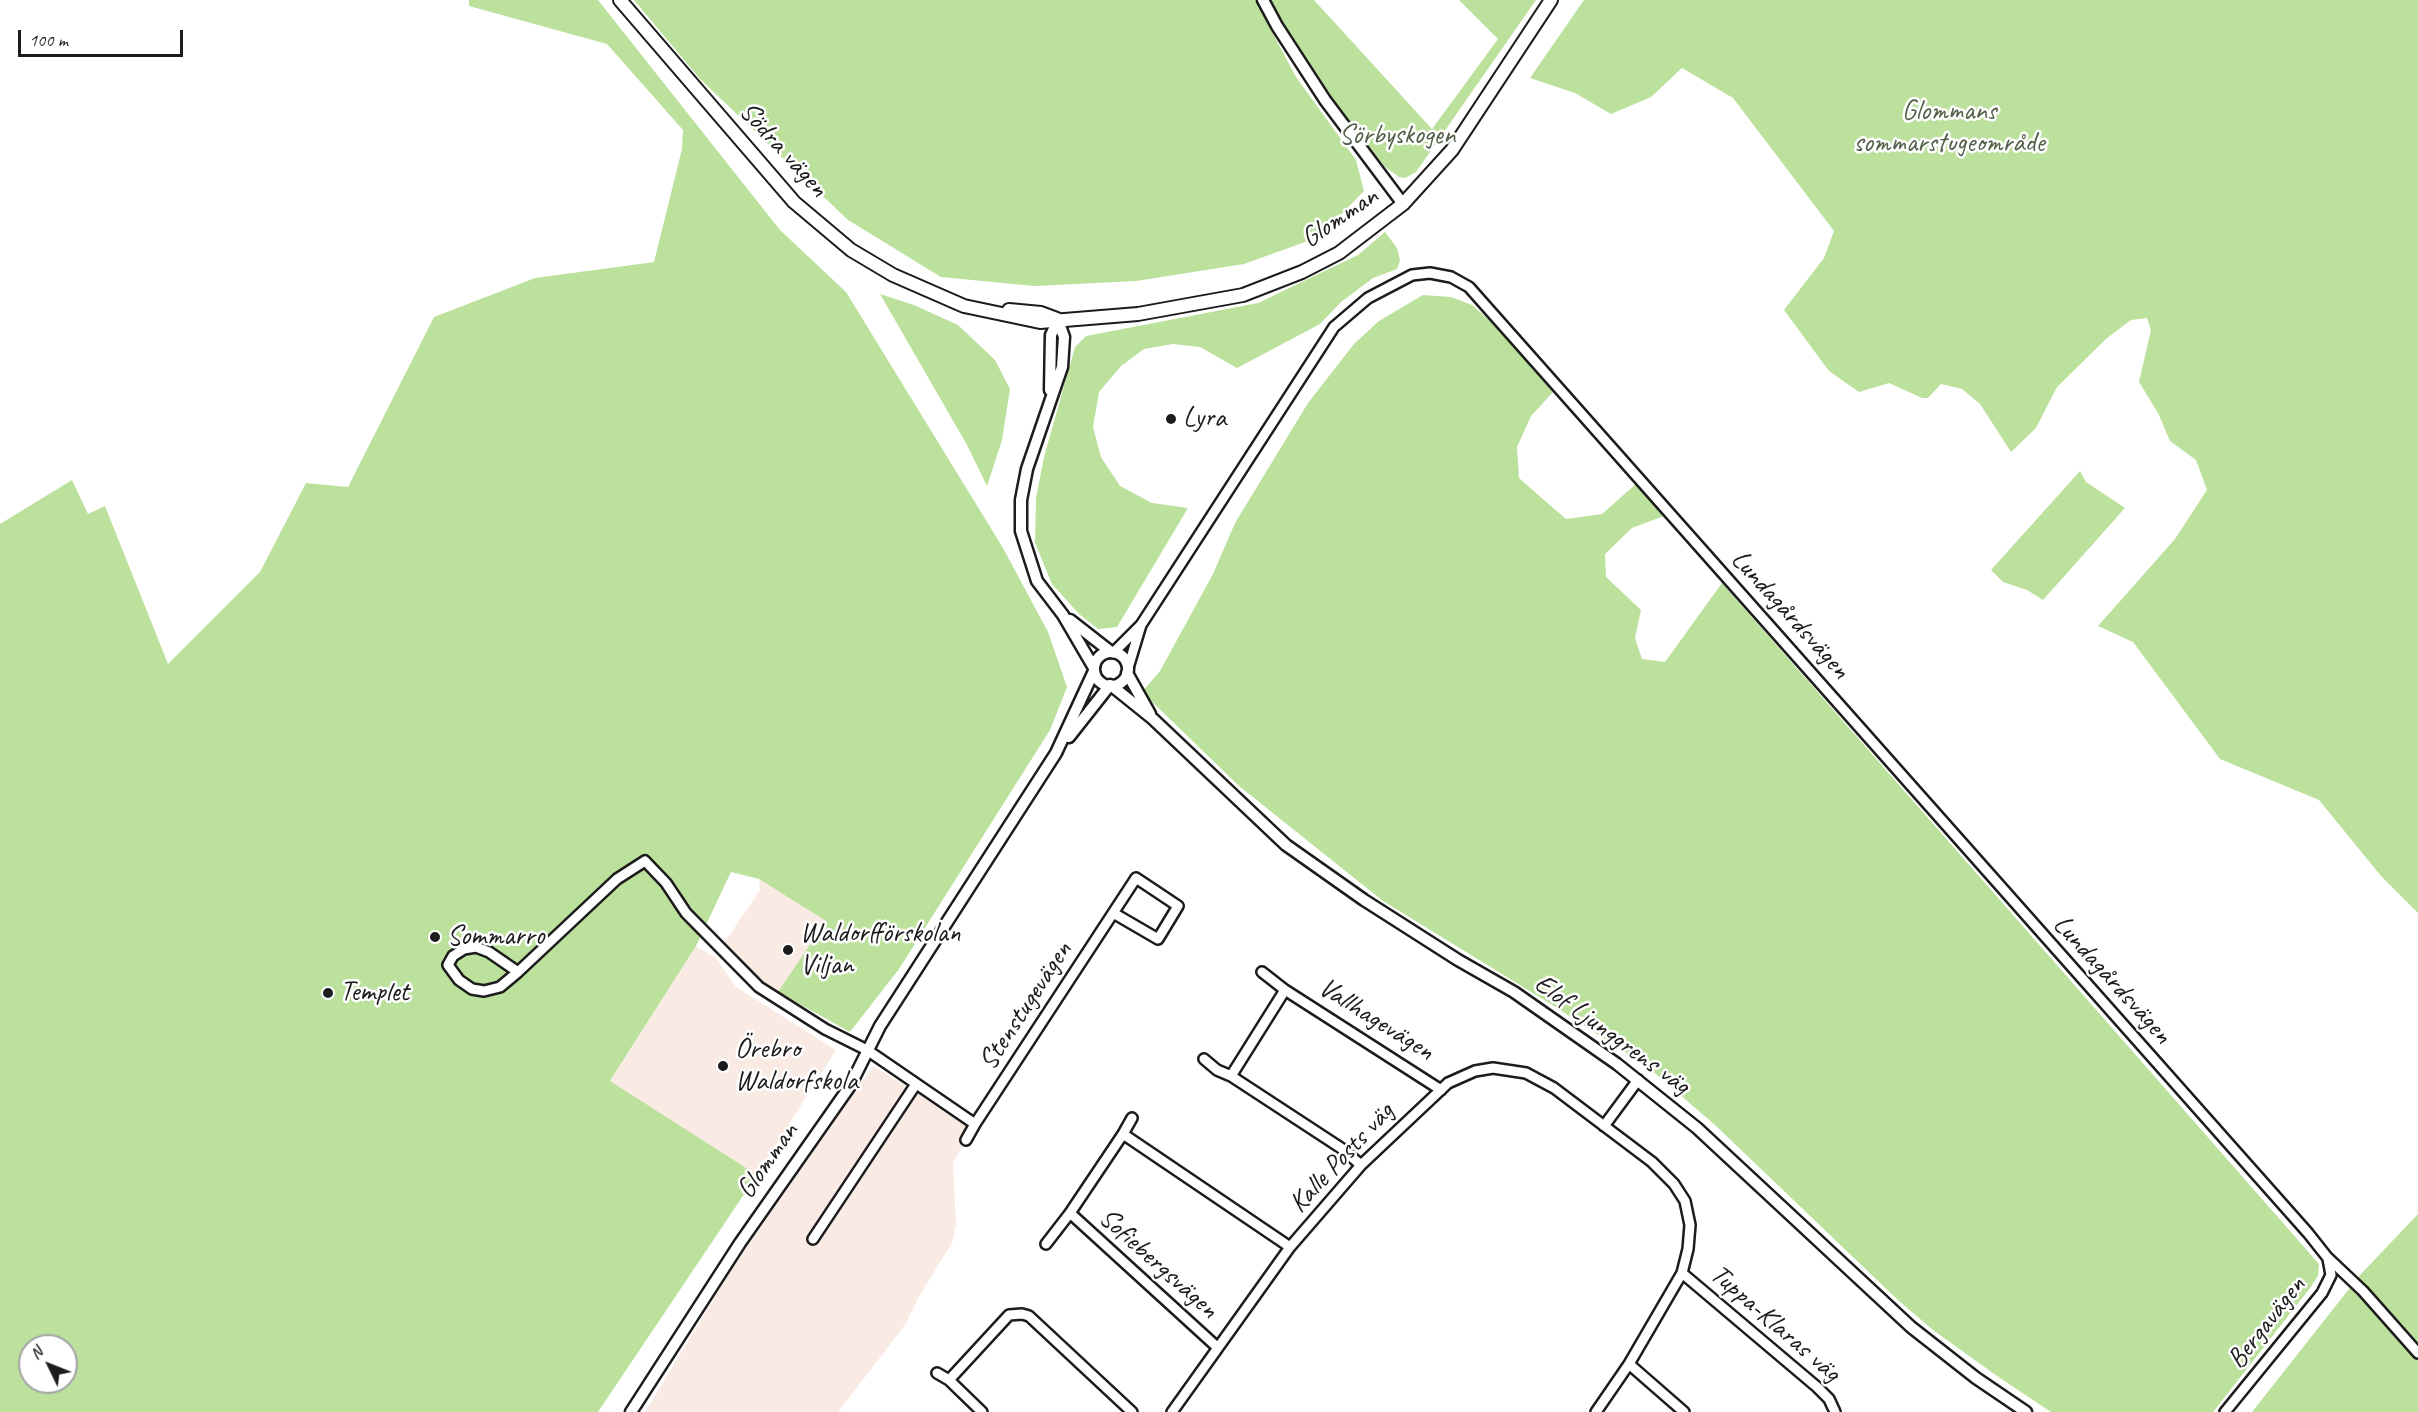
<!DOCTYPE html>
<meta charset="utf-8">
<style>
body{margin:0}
#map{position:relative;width:2418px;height:1412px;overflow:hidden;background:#fff;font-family:Caveat,sans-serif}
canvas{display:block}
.north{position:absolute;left:18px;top:1334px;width:60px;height:60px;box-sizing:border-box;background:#fff;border:2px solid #a4a4a4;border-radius:50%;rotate:313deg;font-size:16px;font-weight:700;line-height:24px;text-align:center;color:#1c1c1c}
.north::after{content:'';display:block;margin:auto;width:21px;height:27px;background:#1c1c1c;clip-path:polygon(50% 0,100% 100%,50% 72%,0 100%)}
.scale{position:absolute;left:18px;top:30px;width:165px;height:27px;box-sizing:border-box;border:3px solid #1c1c1c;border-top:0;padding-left:8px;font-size:18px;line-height:21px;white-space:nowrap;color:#1c1c1c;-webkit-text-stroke:4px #fff;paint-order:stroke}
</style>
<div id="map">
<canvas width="2418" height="1412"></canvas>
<div class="north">N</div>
<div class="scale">100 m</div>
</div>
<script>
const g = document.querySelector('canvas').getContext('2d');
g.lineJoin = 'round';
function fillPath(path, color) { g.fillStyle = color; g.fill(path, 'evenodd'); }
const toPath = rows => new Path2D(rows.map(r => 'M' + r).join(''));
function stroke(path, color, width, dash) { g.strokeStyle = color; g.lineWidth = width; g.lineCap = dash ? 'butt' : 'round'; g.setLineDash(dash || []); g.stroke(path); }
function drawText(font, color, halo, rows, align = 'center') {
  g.font = font + ' Caveat,sans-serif'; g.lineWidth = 5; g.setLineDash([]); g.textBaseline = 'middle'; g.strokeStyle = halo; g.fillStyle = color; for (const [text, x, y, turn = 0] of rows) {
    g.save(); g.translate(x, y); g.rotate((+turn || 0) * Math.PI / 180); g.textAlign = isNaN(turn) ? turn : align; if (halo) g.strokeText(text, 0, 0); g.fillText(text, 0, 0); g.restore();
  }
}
fillPath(toPath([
 [759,879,849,935,835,1023,778,992,759,978,724,943,760,890],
 [696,946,716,958,736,987,836,1050,757,1175,610,1082],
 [873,1066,973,1126,953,1163,956,1224,952,1243,921,1293,905,1325,838,1412,645,1412,733,1267]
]), '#faeae4');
fillPath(toPath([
 [469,0,598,0,780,230,846,292,1003,548,1048,632,1067,687,1050,730,899,969,850,1032,778,992,826,921,759,879,731,872,696,946,610,1081,757,1175,598,1412,0,1412,0,524,72,480,88,514,105,506,168,664,260,572,306,483,348,487,434,317,535,278,654,262,682,149,683,130,607,44,469,6],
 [30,1346,66,1346,66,1382,30,1382],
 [634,0,1255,0,1296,77,1356,160,1364,191,1319,237,1244,264,1136,281,1034,286,941,277,848,220,700,79],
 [1269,0,1314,0,1432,129,1498,39,1459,0,1536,0,1416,172,1405,178,1399,177,1385,167,1321,86],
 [1584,0,2418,0,2418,913,2381,876,2319,800,2220,759,2133,642,2098,626,2175,539,2207,490,2196,460,2170,441,2158,413,2139,382,2151,330,2147,318,2131,320,2107,338,2057,387,2036,428,2011,452,1980,404,1962,389,1941,384,1928,398,1922,398,1889,383,1859,392,1829,371,1784,310,1824,258,1834,231,1733,98,1682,68,1651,97,1611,114,1575,93,1530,78],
 [1385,232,1397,248,1400,260,1397,269,1373,278,1341,302,1320,324,1237,368,1200,347,1173,344,1144,349,1121,366,1099,392,1093,427,1101,457,1120,486,1152,503,1188,508,1117,627,1098,629,1079,614,1052,584,1035,543,1036,498,1044,457,1075,347,1086,336,1258,303,1358,255],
 [880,294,914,305,958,325,995,360,1010,389,1002,440,987,486,967,445],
 [1423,295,1451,297,1472,305,1495,325,1554,391,1531,416,1517,447,1519,478,1544,500,1566,519,1602,514,1637,483,1664,516,1632,528,1605,554,1606,577,1641,610,1635,638,1642,659,1665,662,1722,583,2319,1264,2318,1276,2310,1288,2213,1412,2051,1412,1997,1376,1933,1330,1899,1301,1715,1125,1649,1068,1554,1006,1383,901,1239,786,1142,692,1160,671,1213,574,1235,523,1308,403,1354,344,1379,321],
 [2080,471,2086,482,2125,508,2043,600,2027,590,2003,582,1991,570],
 [2418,1214,2418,1412,2252,1412,2360,1275]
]), '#bce19c');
const minor = toPath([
 [1113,653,1141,625,1334,327,1368,298,1412,275,1430,273,1451,277,1469,287,2308,1233,2327,1257,2363,1291,2418,1353],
 [1128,668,1141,625],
 [518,972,500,987,484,991,472,989,459,980,448,965,453,956,464,949,476,947,489,952,518,972,617,879,645,861,666,883,686,913,759,987,825,1029,867,1050,975,1124,1136,878,1178,906,1158,939,1115,914],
 [1262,972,1285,990],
 [1204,1059,1217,1070,1231,1076],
 [1604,1126,1638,1080],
 [1123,1134,1132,1118],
 [966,1140,975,1124],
 [1361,1165,1341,1148,1231,1076,1285,990,1441,1090],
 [813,1239,916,1084],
 [1046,1244,1070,1213],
 [1682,1273,1817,1387,1829,1399,1835,1412],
 [1217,1347,1070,1213,1123,1134,1290,1247],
 [1629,1364,1684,1412],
 [937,1373,949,1380],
 [982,1412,949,1380,1009,1315,1022,1314,1029,1316,1132,1412],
 [1172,1412,1290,1247,1361,1165,1448,1083,1475,1071,1493,1068,1526,1073,1554,1088,1652,1162,1674,1184,1685,1201,1690,1225,1688,1249,1682,1273,1629,1364,1596,1412],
 [2225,1412,2322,1293,2331,1275,2328,1259]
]);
const tertiary = toPath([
 [1263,0,1277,26,1325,100,1403,204],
 [1058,320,1064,337,1062,367,1027,469,1021,500,1021,531,1037,581,1063,615,1094,668],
 [1050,390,1051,335,1058,320],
 [1070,620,1111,652],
 '1094 669a17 17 0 1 1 34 0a17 17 0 1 1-34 0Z',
 [1127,673,1150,714],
 [1112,686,1153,719,1286,845,1364,900,1458,960,1514,992,1617,1064,1697,1128,1911,1327,1976,1378,2026,1412],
 [1069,737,1110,685],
 [631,1412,740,1243,850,1086,880,1026,1056,753,1094,671]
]);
const secondary = toPath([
 [620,0,794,202,851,250,893,275,964,306,1040,322,1138,314,1243,295,1302,272,1339,253,1403,204,1452,150,1551,0],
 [1009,310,1041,313,1057,319]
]);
stroke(minor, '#1c1c1c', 14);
stroke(tertiary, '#1c1c1c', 15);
stroke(secondary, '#1c1c1c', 16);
stroke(minor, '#fff', 9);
stroke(tertiary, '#fff', 10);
stroke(secondary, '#fff', 12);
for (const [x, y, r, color] of [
 [1171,419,6,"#1c1c1c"],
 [435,937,6,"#1c1c1c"],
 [788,950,6,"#1c1c1c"],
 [328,993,6,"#1c1c1c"],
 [723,1066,6,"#1c1c1c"]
]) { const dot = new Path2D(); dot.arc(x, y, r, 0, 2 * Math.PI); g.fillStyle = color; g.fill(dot); stroke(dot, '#fff', 2); }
drawText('28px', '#546149', '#fff', [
 ["Glommans",1949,112],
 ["sommarstugeområde",1949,144],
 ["Sörbyskogen",1397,136]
]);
drawText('28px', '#1c1c1c', '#fff', [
 ["Södra vägen",783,150,48],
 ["Glomman",1340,218,-34],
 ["Lundagårdsvägen",1790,615,48],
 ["Lundagårdsvägen",2112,980,48],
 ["Stenstugevägen",1026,1006,-57],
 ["Vallhagevägen",1376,1020,32],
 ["Elof Ljunggrens väg",1612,1035,36],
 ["Kalle Posts väg",1342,1158,-47],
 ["Glomman",768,1161,-55],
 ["Sofiebergsvägen",1158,1264,42],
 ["Bergavägen",2267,1323,-52],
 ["Tuppa-Klaras väg",1775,1324,41]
]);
drawText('28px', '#1c1c1c', '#fff', [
 ["Lyra",1183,419],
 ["Waldorfförskolan",800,934],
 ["Viljan",800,966],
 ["Sommarro",447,937],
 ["Templet",340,993],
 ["Örebro",735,1050],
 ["Waldorfskola",735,1082]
], 'left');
</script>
